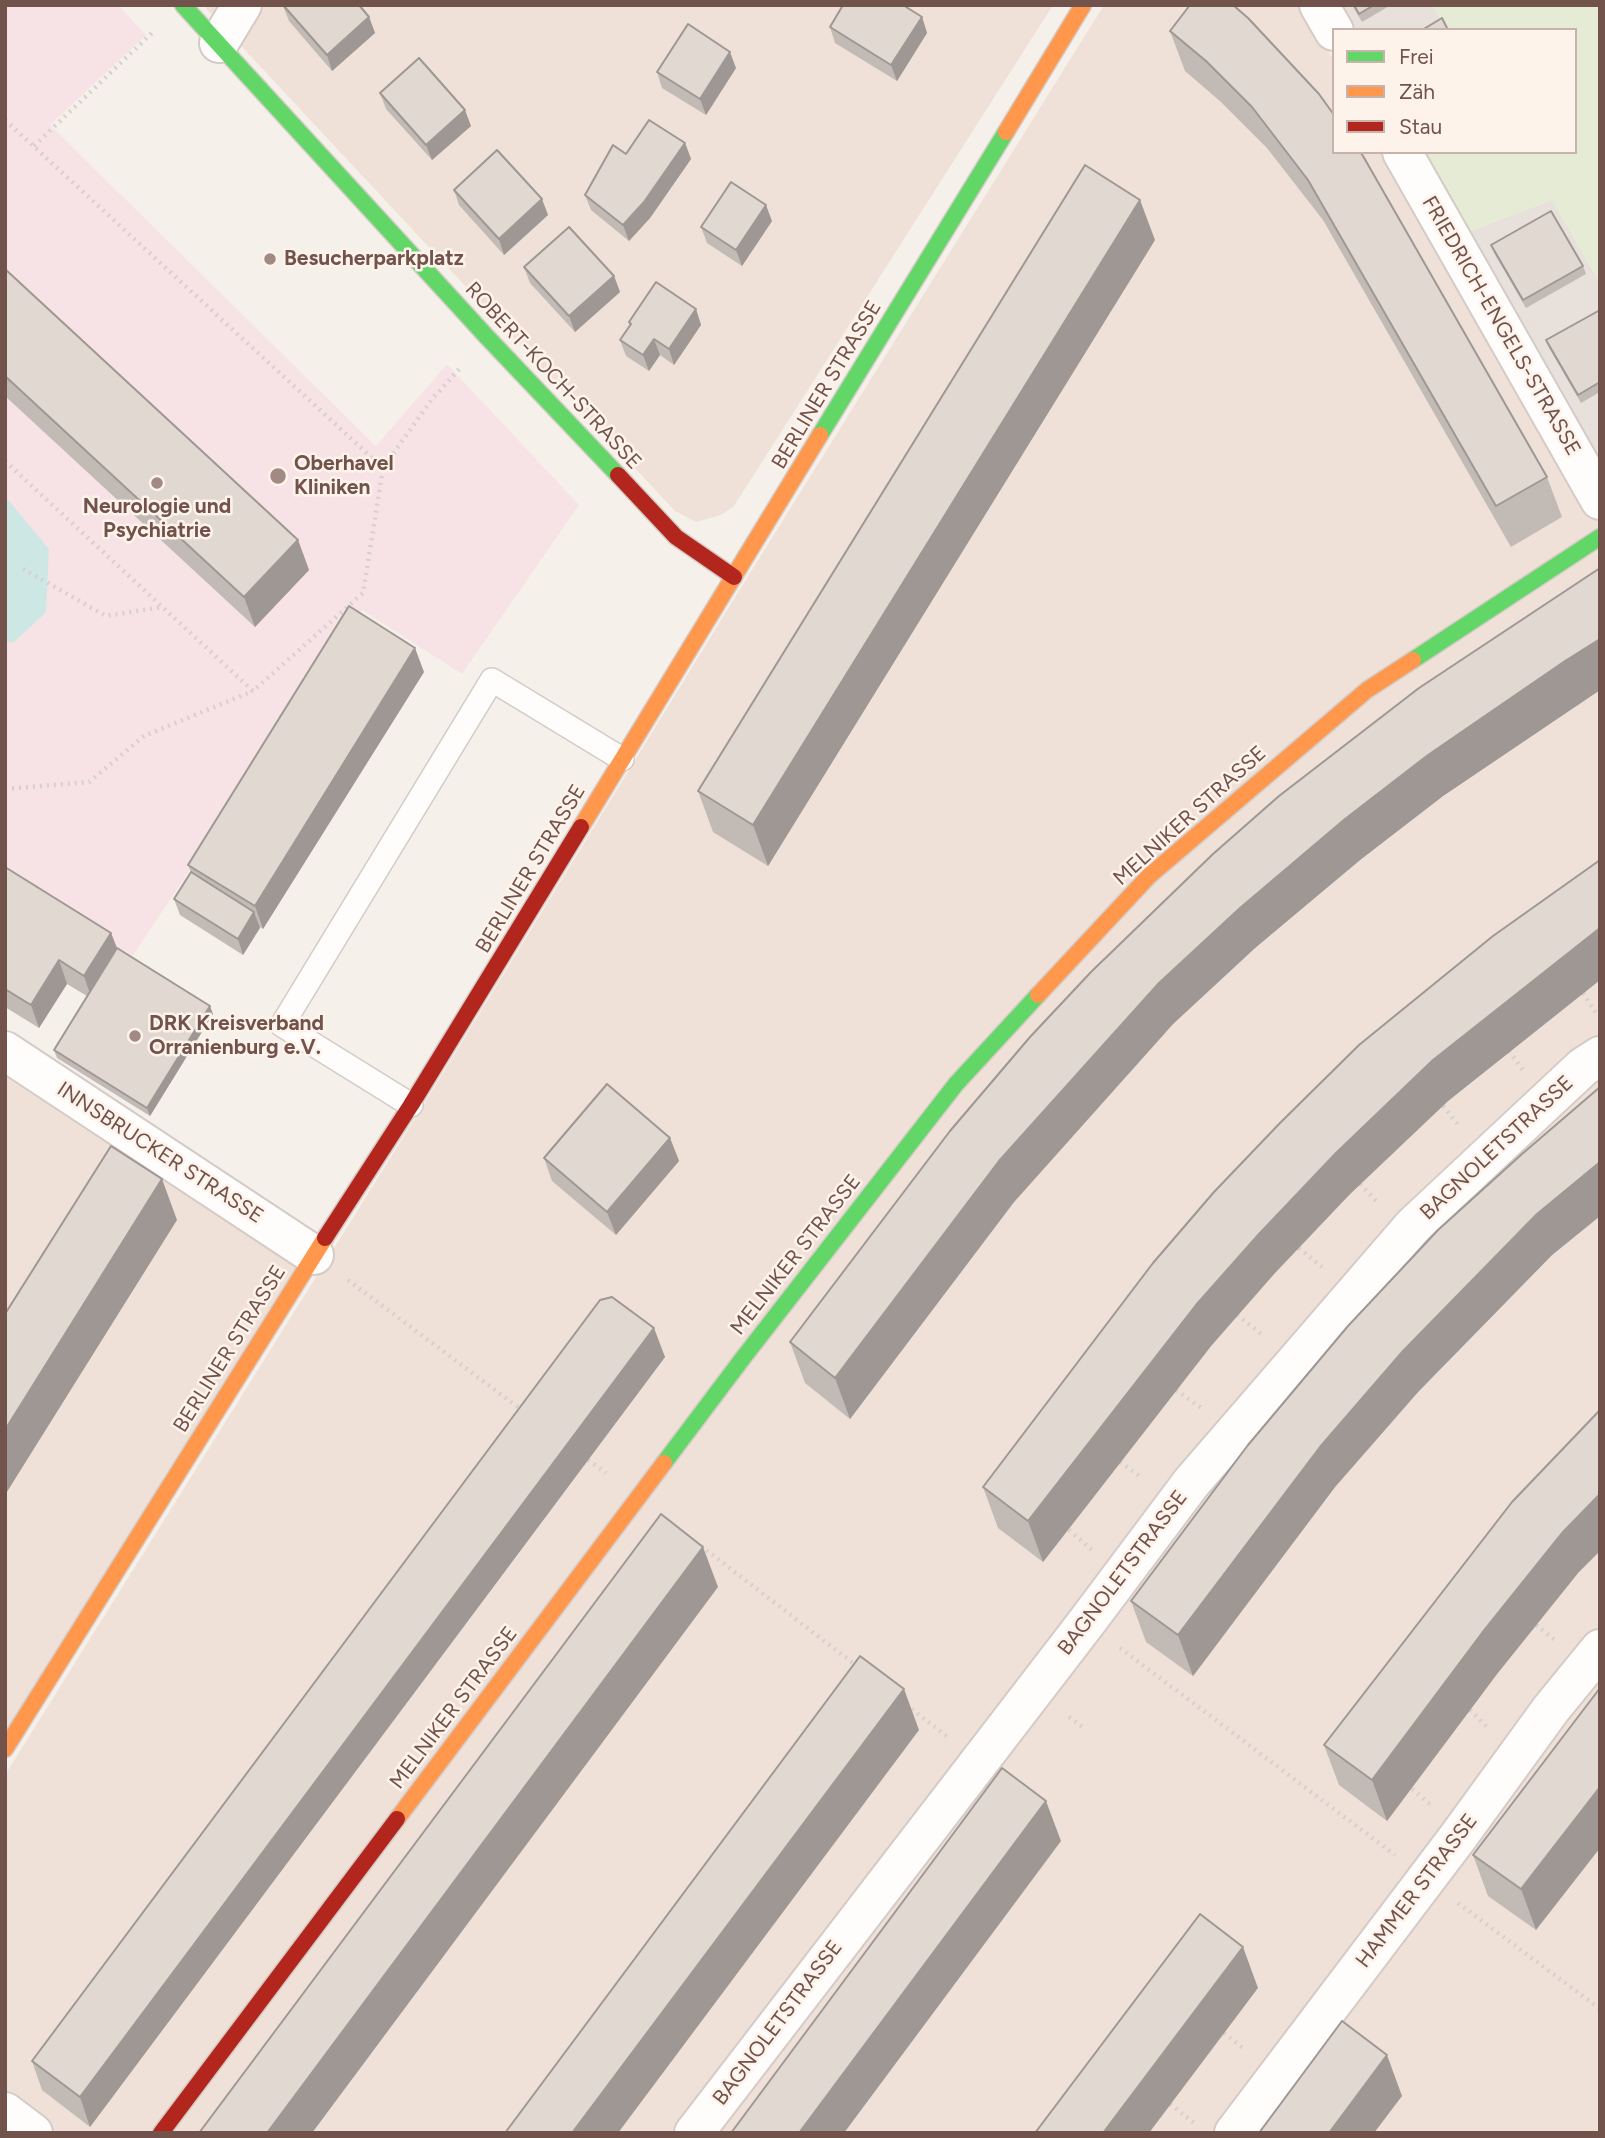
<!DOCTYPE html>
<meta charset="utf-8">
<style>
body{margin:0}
#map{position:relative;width:1605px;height:2138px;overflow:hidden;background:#f6f0ea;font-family:Figtree,sans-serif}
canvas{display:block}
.frame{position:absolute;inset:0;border:7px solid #72534c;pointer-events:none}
.legend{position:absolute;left:1332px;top:28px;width:245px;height:126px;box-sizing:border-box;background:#fef3eb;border:2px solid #c6b3ab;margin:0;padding:9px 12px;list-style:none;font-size:21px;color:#72534c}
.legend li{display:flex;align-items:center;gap:14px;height:35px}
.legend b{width:35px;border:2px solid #c6b3ab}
</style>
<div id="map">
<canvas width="1605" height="2138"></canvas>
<div class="frame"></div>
<ul class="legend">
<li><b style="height:9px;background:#63d668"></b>Frei</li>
<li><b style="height:9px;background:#ff974d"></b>Zäh</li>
<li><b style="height:9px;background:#b3261e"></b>Stau</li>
</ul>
</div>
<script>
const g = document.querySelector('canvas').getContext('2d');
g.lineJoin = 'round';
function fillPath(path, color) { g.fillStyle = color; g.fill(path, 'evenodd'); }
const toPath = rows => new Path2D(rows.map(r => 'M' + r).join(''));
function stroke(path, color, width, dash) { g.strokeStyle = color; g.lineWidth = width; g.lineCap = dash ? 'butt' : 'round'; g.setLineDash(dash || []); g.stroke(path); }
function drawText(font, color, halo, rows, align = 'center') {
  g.font = font + ' Figtree,sans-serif'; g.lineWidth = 5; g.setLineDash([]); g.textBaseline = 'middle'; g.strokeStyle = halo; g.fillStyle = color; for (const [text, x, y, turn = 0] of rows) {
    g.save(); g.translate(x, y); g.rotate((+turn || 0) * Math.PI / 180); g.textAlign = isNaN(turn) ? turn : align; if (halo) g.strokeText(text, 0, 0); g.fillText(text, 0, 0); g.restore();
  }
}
fillPath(toPath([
 [203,5,1053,5,734,506,721,515,696,522,675,511],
 [1104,5,1302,5,1334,61,1334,152,1386,152,1600,521,1600,2133,54,2133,5,2096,5,1775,424,1104,737,594],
 [5,1042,314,1255,5,1748]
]), '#efe1d8');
fillPath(toPath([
 [1330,5,1433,5,1447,30,1344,30],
 [1552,200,1600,283,1600,477,1464,233]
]), '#e8e0db');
fillPath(toPath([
 [5,5,118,5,146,35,50,125,376,446,447,364,579,505,462,674,362,610,132,957,5,879]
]), '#f7e3e6');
fillPath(toPath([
 [1433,5,1600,5,1600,283,1552,200,1464,234,1417,152,1575,152,1575,30,1447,30]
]), '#e6ebd5');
fillPath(toPath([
 [5,496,49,549,46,612,14,642,5,642]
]), '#cde7e4');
const lane = toPath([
 [411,1105,282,1025,492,680,622,759]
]);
const street = toPath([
 [1319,5,1334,31],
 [219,43,242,5],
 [1402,152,1600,500],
 [5,1051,314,1255],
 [5,2112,33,2133],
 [694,2133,1086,1623,1191,1483,1413,1226,1583,1067,1600,1056],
 [1234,2133,1458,1837,1551,1709,1600,1649]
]);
const fast = toPath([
 [183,5,487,337,618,475],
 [820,435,1006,132],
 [1413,660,1600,537],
 [664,1463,743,1358,956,1084,1038,995]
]);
const slow = toPath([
 [1006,132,1083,5],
 [581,827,820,435],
 [1038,995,1149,876,1367,690,1413,660],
 [5,1749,325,1238],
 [397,1819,664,1463]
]);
const jam = toPath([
 [618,475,676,537,734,577],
 [325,1238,411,1105,581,827],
 [161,2133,397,1819]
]);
stroke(lane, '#d4cbc7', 26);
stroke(street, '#d4cbc7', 42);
stroke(fast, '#d4cbc6', 19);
stroke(slow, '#d4cbc6', 19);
stroke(jam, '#d4cbc6', 19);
stroke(toPath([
 [5,120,383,468],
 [34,146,153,32],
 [5,461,253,691,363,593,383,468,432,399,461,367],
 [23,569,106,616,162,607],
 [5,789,89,782,144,736,253,691],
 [1583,993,1598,1016],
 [1509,1051,1523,1070],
 [1443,1106,1460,1127],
 [1360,1184,1379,1204],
 [1299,1248,1322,1267],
 [348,1280,523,1411],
 [1237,1315,1264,1336],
 [1176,1390,1201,1408],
 [588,1460,606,1473],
 [1120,1462,1142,1478],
 [1069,1530,1092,1550],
 [701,1546,858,1667],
 [1536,1625,1555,1640],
 [1120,1648,1395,1855],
 [906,1705,949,1738],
 [1470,1710,1487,1727],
 [1069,1717,1084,1728],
 [1412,1789,1432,1806],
 [1458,1903,1600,2009],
 [1224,2033,1245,2050],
 [1170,2104,1194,2123]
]), '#d8cfce', 4.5, [2, 5]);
stroke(lane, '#fefdfc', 23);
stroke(street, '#fefdfc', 38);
stroke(fast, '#63d668', 16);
stroke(slow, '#ff974d', 16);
stroke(jam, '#b3261e', 16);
fillPath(toPath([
 [1190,5,1547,477,1562,517,1511,547,1323,220,1267,148,1221,102,1185,71,1170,31],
 [1352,5,1391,5,1362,22],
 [283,6,369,17,375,33,332,71,289,21],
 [904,6,922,17,927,33,897,81,835,43,830,27],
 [736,68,706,115,662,88,657,72],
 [380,93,471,126,432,160,386,109],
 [685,143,691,159,650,218,629,241,591,210,585,195,626,154],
 [454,190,548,215,504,255,459,205],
 [772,221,742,266,707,243,701,227],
 [1155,240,768,866,713,832,698,791],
 [1491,245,1583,266,1586,274,1526,308,1494,253],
 [524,267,614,276,620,292,575,332,530,283],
 [5,269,298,540,309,570,255,627,5,396],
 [696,309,701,325,674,365,660,355,649,371,626,356,620,340,630,326,629,322],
 [1600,310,1600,392,1581,403,1549,348,1546,340],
 [1600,568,1600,690,1443,796,1360,860,1255,948,1173,1024,1014,1202,850,1419,805,1383,790,1342],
 [424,672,263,929,260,927,243,955,180,915,174,899,191,872,188,865],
 [1600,860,1600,980,1448,1101,1350,1194,1274,1274,1211,1346,1043,1562,998,1528,983,1487],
 [5,867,111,933,117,948,213,1014,150,1116,57,1058,54,1050,87,996,67,984,39,1028,5,1007],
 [1600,1087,1600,1216,1552,1255,1418,1392,1335,1487,1193,1676,1146,1642,1131,1601],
 [670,1138,679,1161,616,1235,552,1181,544,1158],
 [620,1302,665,1357,90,2127,42,2090,32,2061],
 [1578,1573,1497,1674,1387,1821,1339,1785,1324,1745],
 [1600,1688,1536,1930,1488,1896,1473,1855]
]), '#c2bab5');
fillPath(toPath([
 [369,17,375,33,332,71,327,55],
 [922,17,927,33,897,81,891,65],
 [730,52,736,68,706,115,700,99],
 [465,110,471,126,432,160,426,145],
 [685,143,691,159,650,218,629,241,623,225],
 [542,199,548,215,504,255,499,239],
 [1140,200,1155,240,768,866,753,825],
 [766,205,772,221,742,266,736,250],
 [614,276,620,292,575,332,569,316],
 [696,309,701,325,674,365,669,349],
 [654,339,660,355,649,371,643,355],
 [298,540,309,570,255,627,244,597],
 [1600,639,1600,690,1443,796,1360,860,1255,948,1173,1024,1014,1202,850,1419,835,1378,999,1161,1159,983,1240,908,1345,819,1428,755,1565,661],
 [415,648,424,672,263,929,255,906],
 [254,912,260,928,243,955,238,939],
 [1600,928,1600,980,1448,1101,1350,1194,1274,1274,1211,1346,1043,1562,1028,1521,1196,1305,1259,1234,1336,1153,1433,1060],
 [111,933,120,956,92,1000,84,976],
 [59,960,67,984,39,1028,31,1005],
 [210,1006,213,1014,150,1116,147,1108],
 [670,1138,679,1161,616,1235,607,1212],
 [1600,1162,1600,1216,1552,1255,1418,1392,1335,1487,1193,1676,1178,1635,1320,1447,1403,1351,1537,1214],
 [162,1179,177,1220,5,1495,5,1430],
 [654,1328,665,1357,90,2127,80,2097],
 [1600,1494,1600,1551,1578,1573,1497,1674,1387,1821,1372,1780,1482,1633,1563,1532],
 [703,1547,718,1587,312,2133,267,2133],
 [904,1689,919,1730,618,2133,572,2133],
 [1600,1787,1600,1848,1536,1930,1521,1889],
 [1046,1801,1061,1841,844,2133,799,2133],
 [1243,1947,1258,1988,1149,2133,1103,2133],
 [1387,2055,1402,2096,1374,2133,1329,2133]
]), '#9e9793');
const building = toPath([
 [283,5,359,5,369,17,327,55,283,5],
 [843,5,903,5,922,17,891,65,830,27,843,5],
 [1190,5,1233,5,1248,18,1319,94,1334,115,1334,152,1360,152,1363,156,1547,477,1496,506,1308,180,1252,107,1206,61,1170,31,1190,5],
 [1354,5,1374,5,1359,14,1354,5],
 [1442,18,1448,30,1422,30,1442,18],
 [688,24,730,52,700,99,657,72,688,24],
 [419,58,465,110,426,145,380,93,419,58],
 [649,120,685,143,644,202,623,225,585,195,613,145,626,154,649,120],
 [497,150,542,199,499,239,454,190,497,150],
 [1085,165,1140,200,753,825,698,791,1085,165],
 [731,182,766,205,736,250,701,227,731,182],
 [1551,211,1583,266,1523,300,1491,245,1551,211],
 [569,227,614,276,569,316,524,267,569,227],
 [5,269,298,540,244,597,5,376,5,269],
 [656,282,696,309,669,349,654,339,643,355,620,340,631,324,629,322,656,282],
 [1600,310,1600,382,1578,395,1546,340,1600,310],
 [1600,568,1600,639,1565,661,1428,755,1345,819,1240,908,1159,983,999,1161,835,1378,790,1342,950,1131,1030,1037,1091,972,1213,854,1279,796,1419,688,1600,568],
 [349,606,415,648,255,906,188,865,349,606],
 [1600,860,1600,928,1433,1060,1336,1153,1259,1234,1196,1305,1028,1521,983,1487,1153,1263,1214,1192,1280,1123,1359,1045,1493,936,1600,860],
 [5,867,111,933,84,976,59,960,31,1005,5,989,5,867],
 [191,872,254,912,238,939,174,899,191,872],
 [117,948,210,1006,147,1108,54,1050,117,948],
 [607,1084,670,1138,607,1212,544,1158,607,1084],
 [1600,1087,1600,1162,1537,1214,1403,1351,1320,1447,1178,1635,1131,1601,1248,1445,1348,1326,1438,1230,1522,1154,1600,1087],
 [111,1146,162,1179,5,1430,5,1314,111,1146],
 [612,1297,654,1328,80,2097,32,2061,600,1300,612,1297],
 [1600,1410,1600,1494,1563,1532,1482,1633,1372,1780,1324,1745,1512,1502,1600,1410],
 [661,1514,703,1547,267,2133,199,2133,661,1514],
 [860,1656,904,1689,572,2133,505,2133,860,1656],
 [1600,1688,1600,1787,1521,1889,1473,1855,1600,1688],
 [1002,1768,1046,1801,799,2133,731,2133,1002,1768],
 [1200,1914,1243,1947,1103,2133,1035,2133,1200,1914],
 [1342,2021,1387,2055,1329,2133,1259,2133,1342,2021]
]);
fillPath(building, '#e2d8d2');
stroke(building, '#9e9793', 2);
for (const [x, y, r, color] of [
 [270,259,7,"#a08a83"],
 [278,476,9,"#a08a83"],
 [157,483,7,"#a08a83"],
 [135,1036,7,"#a08a83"]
]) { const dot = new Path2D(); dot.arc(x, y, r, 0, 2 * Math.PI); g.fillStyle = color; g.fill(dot); stroke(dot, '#fef3eb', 2.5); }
drawText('bold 21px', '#72534c', '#fef3eb', [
 ["Besucherparkplatz",284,259],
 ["Oberhavel",294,464],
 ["Kliniken",294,488],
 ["Neurologie und",157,507,"center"],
 ["Psychiatrie",157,531,"center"],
 ["DRK Kreisverband",149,1024],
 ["Orranienburg e.V.",149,1048]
], 'left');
drawText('21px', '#72534c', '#fef3eb', [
 ["FRIEDRICH-ENGELS-STRASSE",1501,326,60],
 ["ROBERT-KOCH-STRASSE",553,376,47],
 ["BERLINER STRASSE",827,385,-59],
 ["MELNIKER STRASSE",1190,816,-42],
 ["BERLINER STRASSE",531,869,-59],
 ["BAGNOLETSTRASSE",1497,1148,-43],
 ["INNSBRUCKER STRASSE",160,1153,33],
 ["MELNIKER STRASSE",796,1255,-52],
 ["BERLINER STRASSE",230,1349,-58],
 ["BAGNOLETSTRASSE",1123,1573,-53],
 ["MELNIKER STRASSE",454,1708,-53],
 ["HAMMER STRASSE",1417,1891,-53],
 ["BAGNOLETSTRASSE",778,2023,-53]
]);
</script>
